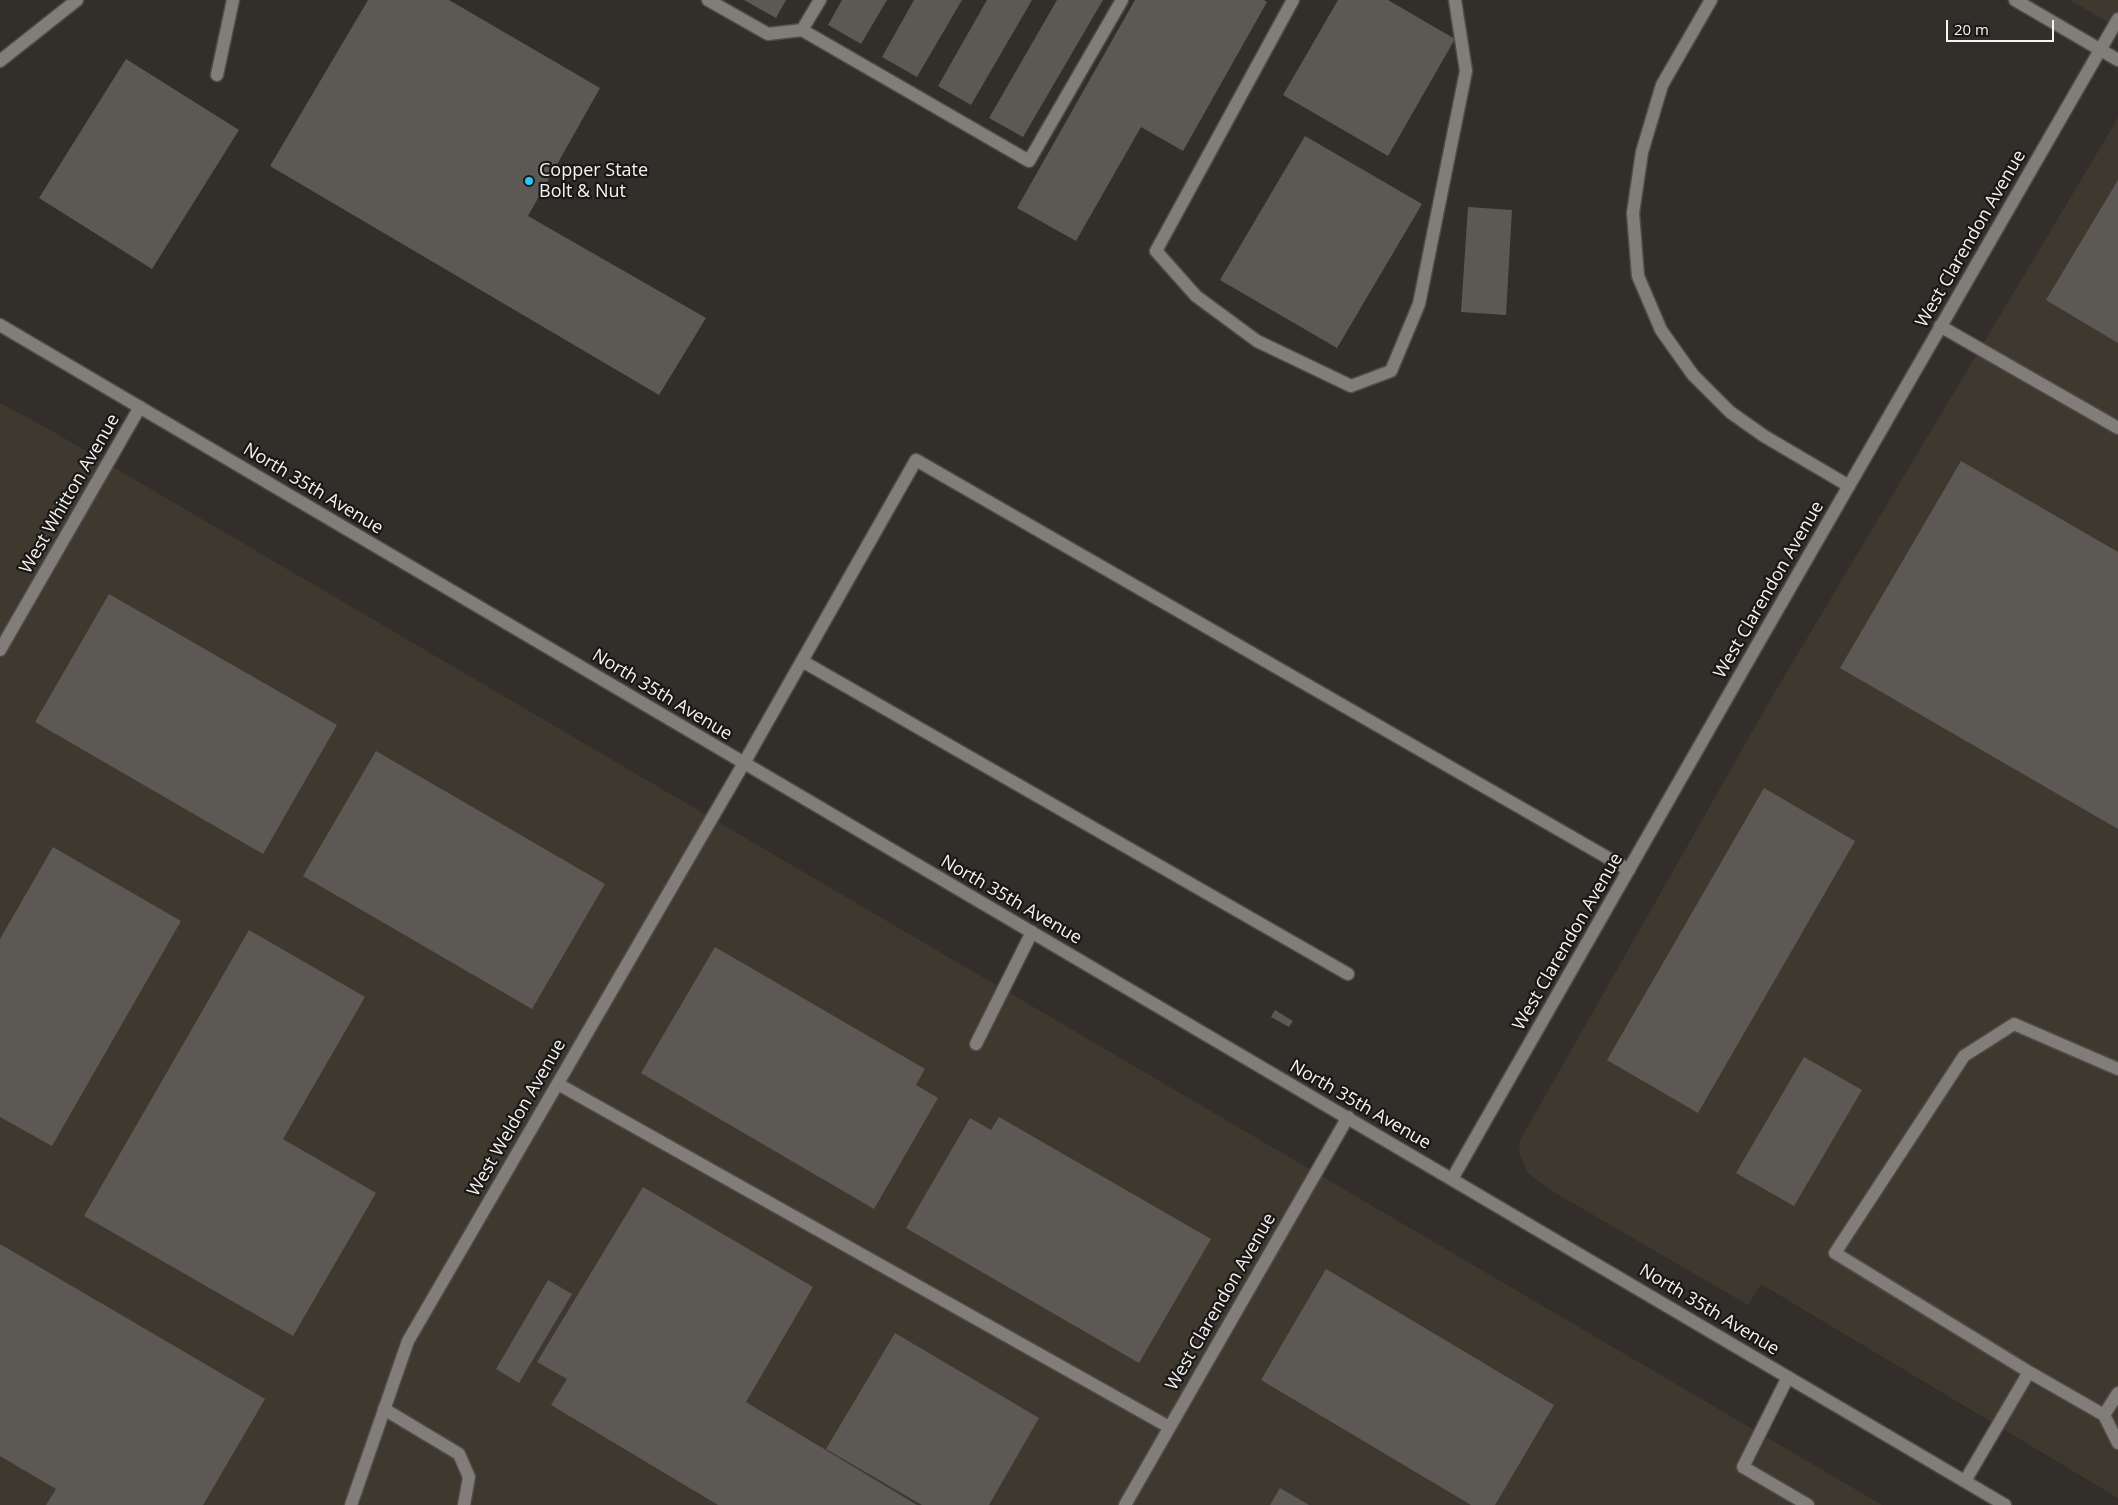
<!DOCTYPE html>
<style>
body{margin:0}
#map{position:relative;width:2118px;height:1505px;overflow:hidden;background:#322f2b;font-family:"Open Sans",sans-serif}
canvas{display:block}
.scale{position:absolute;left:1946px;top:20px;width:108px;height:22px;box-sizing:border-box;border:2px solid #f6f4f1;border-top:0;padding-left:6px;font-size:15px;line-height:18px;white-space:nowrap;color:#f6f4f1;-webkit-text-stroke:4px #191816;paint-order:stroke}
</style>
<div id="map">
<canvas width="2118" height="1505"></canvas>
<div class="scale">20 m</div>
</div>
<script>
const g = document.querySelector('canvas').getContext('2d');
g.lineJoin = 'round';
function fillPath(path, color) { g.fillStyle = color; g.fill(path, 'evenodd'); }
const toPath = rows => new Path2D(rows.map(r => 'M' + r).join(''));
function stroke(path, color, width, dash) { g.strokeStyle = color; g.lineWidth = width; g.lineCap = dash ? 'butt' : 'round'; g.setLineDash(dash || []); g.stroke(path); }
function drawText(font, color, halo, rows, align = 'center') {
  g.font = font + ' "Open Sans",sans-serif'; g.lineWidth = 4.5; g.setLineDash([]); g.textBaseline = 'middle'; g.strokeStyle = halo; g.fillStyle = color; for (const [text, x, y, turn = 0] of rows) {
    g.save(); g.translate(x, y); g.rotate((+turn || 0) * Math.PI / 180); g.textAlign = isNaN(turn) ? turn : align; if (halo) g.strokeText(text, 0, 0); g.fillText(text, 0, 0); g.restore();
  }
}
fillPath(toPath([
 [2070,0,2118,0,2118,28],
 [2118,118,2118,1498,1761,1284,1748,1305,1547,1188,1527,1172,1520,1155,1519,1142,1772,697],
 [0,403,45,427,1882,1505,0,1505]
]), '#3e382f');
fillPath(toPath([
 [368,0,449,0,600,88,528,216,706,318,659,395,270,166],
 [744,0,786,0,776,18],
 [842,0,887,0,861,44,828,25],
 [914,0,962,0,917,77,882,57],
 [987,0,1032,0,971,105,938,86],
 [1057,0,1103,0,1023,137,989,118],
 [1135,0,1264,0,1267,2,1183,151,1141,127,1076,241,1017,208],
 [1338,0,1388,0,1455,39,1388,156,1283,95],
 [126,59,239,130,152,269,39,198],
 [1305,136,1422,204,1337,348,1220,280],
 [2118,180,2118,343,2046,300],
 [1468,207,1512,210,1506,315,1461,312],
 [1961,461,2118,552,2118,829,1840,668],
 [109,594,337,725,263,854,35,722],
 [376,751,605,884,532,1009,303,876],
 [1764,788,1855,841,1698,1113,1607,1060],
 [53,847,181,921,52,1146,0,1117,0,939],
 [249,930,365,997,283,1139,376,1193,293,1336,84,1216],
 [715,947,925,1069,916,1085,938,1098,874,1209,641,1073],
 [1275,1010,1293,1021,1289,1027,1271,1017],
 [1804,1057,1862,1090,1794,1206,1736,1173],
 [999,1117,1211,1239,1139,1363,906,1228,970,1118,991,1130],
 [643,1187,813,1287,746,1402,917,1505,718,1505,551,1405,567,1379,537,1362],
 [0,1244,265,1399,203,1505,46,1505,56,1489,0,1456],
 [1326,1269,1554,1405,1495,1505,1471,1505,1261,1380],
 [548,1280,572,1294,519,1383,496,1369],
 [895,1333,1039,1418,989,1505,922,1505,826,1449],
 [1280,1488,1309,1505,1270,1505]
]), '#5c5954');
const service = toPath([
 [708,0,768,34,802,30],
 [820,0,802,30,1029,161,1122,0],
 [1293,0,1156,251,1196,296,1257,341,1351,386,1391,371,1419,304,1466,71,1455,0],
 [1711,0,1662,85,1642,152,1633,213,1638,276,1661,330,1693,375,1730,412,1764,436,1849,486],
 [0,61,77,0],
 [217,75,233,0],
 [1940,326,2118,428],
 [802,661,1348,974],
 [744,763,916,460,1629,870],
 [976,1044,1032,932],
 [558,1084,1169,1427],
 [2029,1372,2104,1415,2118,1393],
 [1788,1377,1743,1467,1808,1505],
 [384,1409,459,1454,469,1477,464,1505],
 [2104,1415,2118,1443],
 [1965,1481,2029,1372,1835,1253,1964,1056,2014,1024,2118,1069]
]);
const minor = toPath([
 [2015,0,2118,60],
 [0,650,140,407],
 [1452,1179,1756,647,2118,19],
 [351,1505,408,1341,744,763],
 [1125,1505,1348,1117]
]);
const secondary = toPath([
 [0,325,2005,1505]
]);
stroke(service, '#4f4c49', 15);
stroke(minor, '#4f4c49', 15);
stroke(secondary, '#4f4c49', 15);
stroke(service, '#817e7a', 12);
stroke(minor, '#817e7a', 12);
stroke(secondary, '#817e7a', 12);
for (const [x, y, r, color] of [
 [529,181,5,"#28c8ff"]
]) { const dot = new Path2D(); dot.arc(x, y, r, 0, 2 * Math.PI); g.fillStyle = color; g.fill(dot); stroke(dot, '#191816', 2); }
drawText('18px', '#f6f4f1', '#191816', [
 ["Copper State",539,171],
 ["Bolt & Nut",539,192]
], 'left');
drawText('18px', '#f6f4f1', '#191816', [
 ["West Clarendon Avenue",1971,239,-60],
 ["North 35th Avenue",313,489,31],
 ["West Whitton Avenue",70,494,-60],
 ["West Clarendon Avenue",1769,590,-60],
 ["North 35th Avenue",662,695,31],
 ["North 35th Avenue",1011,900,30],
 ["West Clarendon Avenue",1568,942,-60],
 ["North 35th Avenue",1360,1105,30],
 ["West Weldon Avenue",517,1118,-60],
 ["West Clarendon Avenue",1221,1302,-60],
 ["North 35th Avenue",1709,1310,31]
]);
</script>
